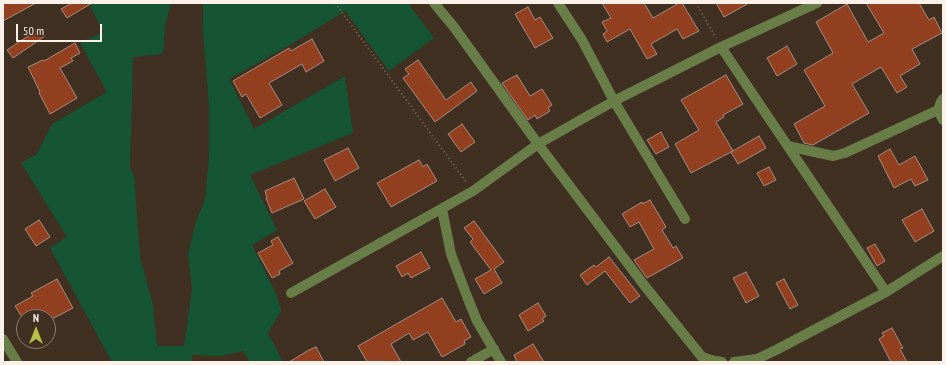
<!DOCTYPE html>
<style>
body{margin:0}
#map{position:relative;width:946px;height:365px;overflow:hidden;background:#3f3021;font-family:"PT Sans Narrow",sans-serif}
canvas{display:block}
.frame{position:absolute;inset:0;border:4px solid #fcf1e8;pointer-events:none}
.north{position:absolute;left:16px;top:309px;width:40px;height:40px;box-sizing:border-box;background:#3f3021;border:1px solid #8b7d71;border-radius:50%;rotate:0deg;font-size:11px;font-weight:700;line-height:16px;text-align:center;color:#fcf1e8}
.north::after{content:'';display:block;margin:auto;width:14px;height:18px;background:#b8c147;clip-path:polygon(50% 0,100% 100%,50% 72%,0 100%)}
.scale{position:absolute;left:16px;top:24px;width:86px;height:18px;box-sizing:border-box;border:2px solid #fcf1e8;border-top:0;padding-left:5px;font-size:12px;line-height:14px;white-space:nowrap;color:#fcf1e8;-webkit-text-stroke:3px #3f3021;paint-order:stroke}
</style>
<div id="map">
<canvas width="946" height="365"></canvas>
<div class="frame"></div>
<div class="north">N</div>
<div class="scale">50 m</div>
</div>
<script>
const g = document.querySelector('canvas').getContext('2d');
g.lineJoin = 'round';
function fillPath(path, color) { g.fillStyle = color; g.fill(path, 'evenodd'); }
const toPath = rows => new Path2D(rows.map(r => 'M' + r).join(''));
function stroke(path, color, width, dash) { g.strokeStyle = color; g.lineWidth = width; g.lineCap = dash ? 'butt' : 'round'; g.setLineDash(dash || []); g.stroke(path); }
fillPath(toPath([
 [89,3,171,3,165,26,163,54,133,57,130,168,134,175,140,257,153,305,157,346,184,346,192,290,188,254,196,222,205,199,209,158,209,106,203,31,203,3,408,3,434,38,389,71,345,11,290,45,229,79,254,129,345,76,353,133,250,175,277,230,252,245,277,296,281,311,268,333,283,362,250,362,243,351,222,356,192,355,192,362,112,362,50,248,67,237,21,163,37,154,52,124,107,92,80,43,103,32]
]), '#155534');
const building = toPath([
 [3,3,36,3,3,21,3,3],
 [72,3,92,3,67,18,61,9,72,3],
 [602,3,644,3,653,18,679,3,682,3,699,31,683,39,677,29,651,44,657,54,647,59,630,29,607,42,603,34,607,31,602,22,611,18,602,3],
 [716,3,749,3,724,17,716,3],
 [866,3,919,3,929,20,934,17,942,33,912,49,920,64,900,76,907,87,897,93,881,67,852,84,869,113,813,145,804,143,794,124,825,106,804,70,833,53,816,22,847,4,868,42,884,33,866,3],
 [528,7,535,20,540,17,553,38,535,48,515,14,528,7],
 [40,28,45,36,13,58,7,50,40,28],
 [312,39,324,61,306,72,302,64,269,83,282,105,260,118,246,94,242,97,233,81,289,48,291,51,312,39],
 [75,43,80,53,71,58,73,61,60,68,77,98,50,114,39,93,40,92,28,67,43,60,44,61,75,43],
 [787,46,797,64,777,76,767,58,787,46],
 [418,60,446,100,471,82,477,91,435,122,403,78,409,74,405,69,418,60],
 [517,75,530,96,542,89,552,105,548,108,550,111,537,119,535,115,528,120,502,83,517,75],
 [726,75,743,104,723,115,724,117,716,122,733,151,691,173,675,144,699,130,681,100,726,75],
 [462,124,475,142,461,152,448,134,462,124],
 [661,132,669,147,656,154,647,140,661,132],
 [759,136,766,148,738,164,731,152,759,136],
 [348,148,359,168,335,181,324,160,348,148],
 [890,149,899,165,915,156,928,180,915,186,911,179,894,188,878,156,890,149],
 [419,160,423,167,427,164,437,181,391,207,377,183,419,160],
 [769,167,776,180,764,186,757,173,769,167],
 [294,178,304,199,272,213,266,198,267,198,265,191,294,178],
 [325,189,336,207,315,219,304,201,325,189],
 [650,200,666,227,662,230,673,248,676,246,683,258,647,278,634,260,654,249,639,222,630,227,622,214,642,202,642,204,650,200],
 [922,209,934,231,915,242,902,220,922,209],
 [39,220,50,237,36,246,25,229,39,220],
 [474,221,504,262,494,269,502,283,484,294,475,279,491,270,470,242,473,239,464,228,474,221],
 [278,237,293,263,279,271,280,274,272,278,258,253,273,245,271,241,278,237],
 [875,244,885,261,877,266,867,248,875,244],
 [421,252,430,268,411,278,408,273,402,277,396,266,421,252],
 [609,257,640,296,630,303,605,271,587,285,580,275,594,265,596,267,609,257],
 [746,272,759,296,746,303,733,278,746,272],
 [57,279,73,308,48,321,48,317,22,317,15,306,33,296,31,293,57,279],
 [784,279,798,305,790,309,776,283,784,279],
 [442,298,456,322,461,319,471,337,464,341,465,344,442,357,428,332,413,340,409,333,391,344,401,362,367,362,358,346,442,298],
 [538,303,546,316,542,319,544,321,528,331,519,315,538,303],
 [892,328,903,348,900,349,907,362,891,362,879,339,884,336,882,333,892,328],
 [533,344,544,362,517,362,514,355,533,344],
 [316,347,324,362,289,362,309,350,316,347]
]);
fillPath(building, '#92401f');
stroke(building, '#a58c83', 1);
stroke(toPath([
 [335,3,467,183],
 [696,3,716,38]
]), '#7a6d60', 2, [1, 3]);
stroke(toPath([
 [434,3,454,27,538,144,644,285,702,357,715,361,722,362],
 [558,3,582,40,614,101,685,219],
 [721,47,886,292],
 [943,99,941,102,938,110,943,120],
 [788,146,833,156,845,153,938,110],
 [442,209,451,254,468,299,477,321,501,362],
 [291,293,473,191,538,144,614,101,721,47,817,3],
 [3,339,17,362],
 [471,362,494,349],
 [734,362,757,359,776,350,886,292,943,256]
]), '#687d48', 10);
</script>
